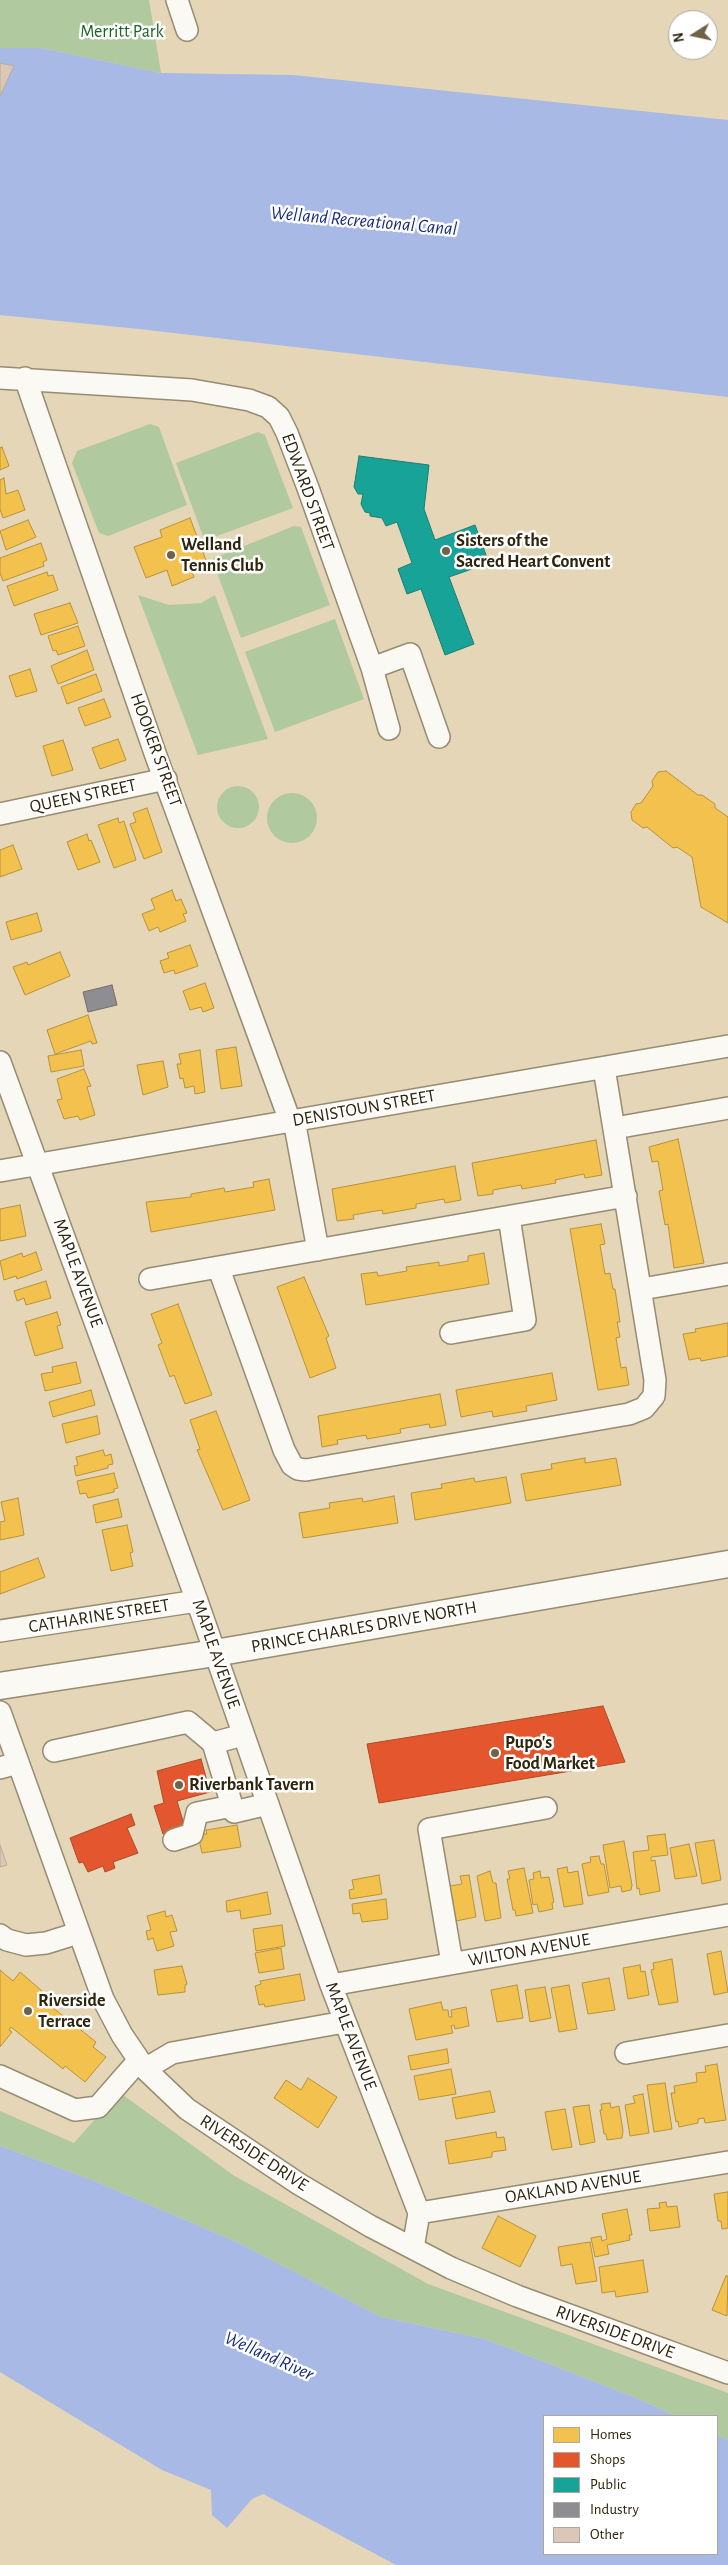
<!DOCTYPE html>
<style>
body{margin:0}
#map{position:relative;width:728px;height:2565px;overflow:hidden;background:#e4d6b7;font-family:"Alegreya Sans",sans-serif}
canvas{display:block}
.legend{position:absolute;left:543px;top:2415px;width:175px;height:140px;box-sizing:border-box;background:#fff;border:1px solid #aca89e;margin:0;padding:6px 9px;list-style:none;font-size:15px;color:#2f250d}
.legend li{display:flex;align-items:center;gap:10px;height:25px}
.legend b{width:25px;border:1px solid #aca89e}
.north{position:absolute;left:668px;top:10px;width:50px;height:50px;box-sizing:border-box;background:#fff;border:1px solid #aca89e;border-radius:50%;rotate:260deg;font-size:14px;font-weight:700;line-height:20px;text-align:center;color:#2f250d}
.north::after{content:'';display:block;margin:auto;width:18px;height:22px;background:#6e6348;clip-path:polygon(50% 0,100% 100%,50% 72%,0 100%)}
</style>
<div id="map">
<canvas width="728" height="2565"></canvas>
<ul class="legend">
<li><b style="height:14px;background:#f2c14e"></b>Homes</li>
<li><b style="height:14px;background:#e4572e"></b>Shops</li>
<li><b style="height:14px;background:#17a398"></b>Public</li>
<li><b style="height:14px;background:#8d8d92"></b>Industry</li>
<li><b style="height:14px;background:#dac7b7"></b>Other</li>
</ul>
<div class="north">N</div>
</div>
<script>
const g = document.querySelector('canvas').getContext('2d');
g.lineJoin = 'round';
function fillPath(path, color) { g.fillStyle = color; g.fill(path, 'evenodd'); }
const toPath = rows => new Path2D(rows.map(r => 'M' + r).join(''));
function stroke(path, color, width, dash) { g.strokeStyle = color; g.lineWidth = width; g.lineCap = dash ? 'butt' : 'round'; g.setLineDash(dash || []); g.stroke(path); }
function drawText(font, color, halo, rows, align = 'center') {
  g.font = font + ' "Alegreya Sans",sans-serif'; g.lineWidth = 5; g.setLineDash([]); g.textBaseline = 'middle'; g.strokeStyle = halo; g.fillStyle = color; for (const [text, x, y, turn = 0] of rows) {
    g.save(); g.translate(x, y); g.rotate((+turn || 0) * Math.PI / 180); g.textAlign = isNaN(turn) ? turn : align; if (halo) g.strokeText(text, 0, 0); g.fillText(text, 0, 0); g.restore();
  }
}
fillPath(toPath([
 [0,0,149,0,161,73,41,48,0,48],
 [150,424,159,427,187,505,108,536,99,533,72,463,77,451],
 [258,432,265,435,293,508,209,539,203,536,176,463],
 [294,526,301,527,330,605,241,638,212,559],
 [138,595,169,605,201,603,215,595,268,739,198,755],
 [335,619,364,699,275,732,245,652],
 '217 807a21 21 0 1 1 42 0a21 21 0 1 1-42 0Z',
 '267 818a25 25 0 1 1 50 0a25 25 0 1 1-50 0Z',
 [119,2092,233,2175,428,2284,728,2393,728,2440,717,2435,717,2416,676,2416,634,2397,485,2339,381,2317,239,2243,92,2180,0,2146,0,2111,74,2143]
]), '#b0c99e');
fillPath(toPath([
 [0,48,41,48,161,73,293,75,728,120,728,397,139,329,0,315],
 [0,2146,92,2180,239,2243,381,2317,485,2339,634,2397,676,2416,544,2416,544,2554,717,2554,717,2435,728,2440,728,2565,396,2565,263,2494,252,2499,227,2528,212,2515,211,2490,162,2470,0,2372]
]), '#a8b9e5');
const homes = toPath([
 [2,447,9,466,0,470,0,448,2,447],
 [4,478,6,494,18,490,25,510,3,518,0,509,0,480,4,478],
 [190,518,207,563,191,569,194,577,172,586,167,570,146,578,134,547,162,537,160,530,190,518],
 [28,520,36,537,6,550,0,531,28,520],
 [41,543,47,560,43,562,44,566,3,581,0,573,0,558,41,543],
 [47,572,48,576,53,575,58,590,14,606,7,586,47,572],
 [70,603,78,623,41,635,34,614,70,603],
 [78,626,85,646,58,655,56,650,53,651,48,636,78,626],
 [87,650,94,670,58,684,51,666,87,650],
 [30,669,37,691,16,697,9,676,30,669],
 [96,674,102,691,67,704,61,687,96,674],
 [104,699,111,717,85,726,78,708,104,699],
 [118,739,126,760,100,769,92,748,118,739],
 [63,740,73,770,52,776,43,746,63,740],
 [666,771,698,795,702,795,715,804,715,808,728,817,728,923,701,907,692,857,677,847,673,848,647,827,643,828,632,820,631,812,636,804,641,803,653,786,652,781,658,772,666,771],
 [147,808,162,852,144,859,130,824,136,822,133,813,147,808],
 [118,818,119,823,124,821,136,860,114,868,98,825,118,818],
 [87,834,89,841,91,840,100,862,78,870,67,842,87,834],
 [13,845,22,869,0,877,0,850,13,845],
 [172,890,176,901,181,899,187,913,183,914,186,921,160,932,158,927,149,931,142,914,155,909,151,899,172,890],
 [37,913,42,931,11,940,6,922,37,913],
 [190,945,198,966,175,974,174,970,164,973,160,961,169,958,167,953,190,945],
 [60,952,70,976,25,995,13,967,27,962,28,965,60,952],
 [205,983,214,1008,203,1012,201,1007,190,1010,183,991,205,983],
 [88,1015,97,1043,92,1044,91,1041,55,1054,47,1030,88,1015],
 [236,1047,242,1086,221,1089,216,1050,236,1047],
 [81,1050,84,1066,51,1072,48,1056,81,1050],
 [200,1050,205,1092,195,1094,194,1086,185,1088,183,1078,180,1079,177,1064,181,1064,179,1054,200,1050],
 [163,1061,168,1087,143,1095,137,1065,163,1061],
 [84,1069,91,1086,87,1087,95,1115,80,1120,78,1116,64,1119,57,1100,62,1099,57,1079,84,1069],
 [678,1139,704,1263,674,1268,668,1224,665,1225,659,1191,663,1190,658,1161,652,1162,649,1147,678,1139],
 [596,1140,602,1175,585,1178,584,1174,555,1180,556,1183,522,1189,521,1185,493,1190,493,1194,478,1196,472,1163,596,1140],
 [455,1166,461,1200,445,1203,444,1199,416,1204,416,1208,383,1214,382,1210,353,1215,354,1219,337,1221,332,1189,455,1166],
 [269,1179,275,1210,151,1232,146,1202,191,1197,191,1194,224,1188,225,1192,254,1187,253,1182,269,1179],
 [20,1205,26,1236,0,1241,0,1209,20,1205],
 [601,1224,605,1244,600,1245,605,1274,610,1273,613,1289,615,1289,620,1322,617,1322,620,1337,616,1338,621,1368,626,1367,629,1385,598,1390,570,1229,601,1224],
 [36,1252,42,1270,17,1279,16,1276,4,1280,0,1261,22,1253,23,1257,36,1252],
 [484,1253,489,1284,366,1305,361,1274,377,1272,378,1276,407,1271,406,1267,439,1262,439,1266,468,1261,468,1256,484,1253],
 [304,1277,329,1336,326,1338,336,1368,310,1378,277,1287,304,1277],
 [46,1281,51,1298,26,1305,24,1298,17,1301,14,1291,46,1281],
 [178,1304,212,1395,185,1404,174,1375,170,1377,158,1345,162,1343,151,1314,178,1304],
 [57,1312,61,1325,57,1326,63,1348,35,1356,25,1322,57,1312],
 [728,1323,728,1356,701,1361,700,1358,689,1360,683,1334,696,1332,695,1329,728,1323],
 [76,1362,81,1383,45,1391,41,1374,53,1372,52,1367,76,1362],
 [552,1373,557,1400,526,1406,527,1411,493,1417,492,1411,461,1417,456,1390,552,1373],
 [91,1390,95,1405,53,1417,49,1402,91,1390],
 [440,1394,446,1425,430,1428,429,1424,400,1429,401,1433,367,1439,366,1435,337,1440,338,1444,322,1447,318,1416,440,1394],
 [216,1411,250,1500,223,1510,197,1450,200,1449,190,1420,216,1411],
 [97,1416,100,1434,66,1443,62,1424,97,1416],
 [103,1450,105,1456,111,1454,113,1464,108,1465,108,1468,76,1476,74,1466,78,1465,76,1457,103,1450],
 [585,1458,585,1463,616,1458,621,1485,526,1501,521,1474,552,1469,551,1464,585,1458],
 [114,1473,118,1488,114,1489,114,1492,88,1498,86,1493,80,1494,77,1481,114,1473],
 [506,1477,511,1503,415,1520,411,1493,442,1488,441,1484,474,1478,475,1482,506,1477],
 [394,1496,398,1523,303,1538,299,1513,330,1508,329,1503,362,1498,363,1502,394,1496],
 [18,1498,24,1535,0,1540,0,1522,5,1521,1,1502,18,1498],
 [118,1499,122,1517,96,1523,93,1505,118,1499],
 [127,1525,133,1552,130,1553,133,1566,111,1571,102,1530,127,1525],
 [38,1558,45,1577,0,1594,0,1572,38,1558],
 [237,1825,241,1847,202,1853,198,1835,207,1834,206,1830,237,1825],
 [665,1834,668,1855,651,1857,651,1861,655,1860,660,1891,640,1895,639,1888,637,1889,633,1852,649,1850,647,1836,665,1834],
 [714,1840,721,1880,702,1884,695,1843,714,1840],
 [624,1841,632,1885,631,1890,622,1892,621,1886,610,1888,603,1845,624,1841],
 [689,1844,697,1876,675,1879,670,1848,689,1844],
 [599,1856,601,1864,604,1864,609,1892,588,1896,582,1864,591,1862,590,1857,599,1856],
 [567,1867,568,1873,578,1871,583,1904,564,1907,557,1869,567,1867],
 [524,1868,533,1913,516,1916,515,1910,513,1910,507,1879,510,1879,508,1871,524,1868],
 [490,1871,493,1883,496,1883,501,1918,485,1921,477,1876,490,1871],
 [540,1871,541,1878,549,1877,554,1902,552,1903,553,1909,539,1912,537,1904,533,1905,529,1880,534,1879,533,1873,540,1871],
 [379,1875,382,1894,350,1899,349,1890,354,1889,352,1880,379,1875],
 [469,1875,476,1917,456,1921,450,1886,462,1884,460,1876,469,1875],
 [267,1892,271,1914,241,1919,240,1910,227,1912,226,1901,267,1892],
 [386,1899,388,1919,362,1922,360,1913,353,1914,352,1904,386,1899],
 [165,1911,166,1917,172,1915,177,1931,170,1932,174,1946,157,1951,153,1938,148,1940,146,1931,151,1930,147,1916,165,1911],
 [282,1925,285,1946,256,1951,253,1929,282,1925],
 [281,1948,284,1969,259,1973,255,1953,281,1948],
 [721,1951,728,1992,714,1995,707,1954,721,1951],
 [672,1959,678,2002,659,2005,651,1970,654,1969,653,1963,672,1959],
 [640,1965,641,1972,645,1971,649,1995,628,1999,623,1968,640,1965],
 [182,1966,187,1984,185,1985,185,1992,158,1995,154,1970,182,1966],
 [0,1970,13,1981,20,1972,42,1991,38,1996,96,2042,93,2047,106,2057,85,2082,65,2066,63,2069,11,2027,9,2030,12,2032,0,2047,0,1970],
 [300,1974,305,2000,265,2007,264,2004,259,2005,255,1986,261,1984,260,1981,300,1974],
 [609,1978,615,2010,588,2014,582,1983,609,1978],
 [517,1985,523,2018,497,2022,491,1990,517,1985],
 [569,1985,577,2029,559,2032,551,1988,569,1985],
 [545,1987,551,2018,530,2022,525,1990,545,1987],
 [441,2002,443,2010,448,2010,449,2017,452,2017,451,2010,466,2007,469,2026,455,2029,454,2025,451,2026,453,2033,416,2040,409,2009,441,2002],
 [447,2049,449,2063,411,2070,408,2056,447,2049],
 [717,2064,726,2120,705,2123,704,2118,698,2119,698,2123,679,2127,678,2121,676,2122,671,2093,675,2093,674,2086,697,2082,696,2073,706,2072,705,2066,717,2064],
 [451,2069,456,2094,419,2100,414,2076,451,2069],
 [308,2078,337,2097,318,2128,274,2098,286,2080,301,2090,308,2078],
 [665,2083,672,2129,654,2132,647,2085,665,2083],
 [490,2091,495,2112,456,2119,452,2098,490,2091],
 [643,2094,649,2133,630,2136,625,2105,635,2103,633,2096,643,2094],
 [610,2103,611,2108,619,2106,623,2131,622,2138,607,2140,606,2134,604,2134,600,2110,602,2110,601,2104,610,2103],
 [589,2105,595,2142,580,2145,573,2107,589,2105],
 [565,2109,572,2147,552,2150,545,2112,565,2109],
 [496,2132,497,2138,504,2137,506,2150,492,2152,492,2157,449,2164,445,2141,496,2132],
 [728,2192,728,2228,722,2229,721,2221,718,2221,714,2194,728,2192],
 [666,2202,667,2207,677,2206,680,2227,650,2231,647,2209,660,2208,659,2203,666,2202],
 [627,2209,632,2235,629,2235,630,2240,607,2245,609,2254,595,2257,591,2238,601,2236,602,2241,607,2239,602,2214,627,2209],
 [498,2216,536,2236,520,2267,482,2248,498,2216],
 [590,2242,597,2281,576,2284,572,2264,561,2266,558,2247,590,2242],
 [643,2260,648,2292,616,2297,615,2291,602,2293,599,2267,643,2260],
 [726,2276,728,2276,727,2316,712,2310,726,2276]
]);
fillPath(homes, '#f2c14e');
stroke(homes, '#b8923a', 1);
const shops = toPath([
 [603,1706,625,1762,379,1803,367,1744,603,1706],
 [201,1759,210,1792,177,1801,185,1828,163,1834,154,1806,164,1803,157,1771,201,1759],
 [131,1814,135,1825,127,1828,138,1853,113,1862,115,1868,105,1872,103,1866,88,1872,83,1862,79,1863,70,1838,131,1814]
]);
fillPath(shops, '#e4572e');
stroke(shops, '#ae4824', 1);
const public = toPath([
 [359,456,429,465,424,509,435,540,475,525,489,563,449,577,474,644,445,655,421,589,407,594,398,569,412,563,397,522,386,526,382,518,370,516,370,513,365,512,361,504,363,494,358,494,354,487,359,456]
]);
fillPath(public, '#17a398');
stroke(public, '#1e7d6e', 1);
const industry = toPath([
 [112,985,117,1005,88,1012,83,992,112,985]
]);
fillPath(industry, '#8d8d92');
stroke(industry, '#716e6a', 1);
const building = toPath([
 [0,63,14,66,0,96,0,63],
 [0,1845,7,1865,0,1867,0,1845]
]);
fillPath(building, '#dac7b7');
stroke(building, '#bba999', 1);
const minor = toPath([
 [177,0,187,30],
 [0,378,192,390,249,400,268,407,279,417,287,433,308,488,372,668,389,729],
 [25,378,156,756,290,1121],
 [372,668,410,654,439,737],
 [0,814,166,779],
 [0,1062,197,1601,331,1985,419,2213,413,2248],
 [294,1120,318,1250],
 [615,1128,728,1108],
 [0,1171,728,1046],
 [219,1269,284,1450,292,1465,298,1469,306,1470,629,1414,644,1408,654,1396,655,1380,604,1068],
 [150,1279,626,1196],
 [642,1289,728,1274],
 [451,1333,525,1320,509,1217],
 [0,1631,197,1601],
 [0,1712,103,1999,122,2035,145,2069,187,2109,299,2184,370,2226,451,2268,517,2296,728,2373],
 [243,1735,213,1743,234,1812,268,1804],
 [54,1751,188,1722,213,1743],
 [0,1768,18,1763],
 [174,1840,192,1834,197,1813,232,1806],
 [0,1935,7,1940,26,1945,46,1943,78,1933],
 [452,1963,429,1829,546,1808],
 [331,1985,728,1915],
 [626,2053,728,2035],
 [145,2069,172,2053,344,2022],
 [0,2076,75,2110,98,2107,139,2060],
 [419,2213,728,2162]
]);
const major = toPath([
 [0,1686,215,1653,728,1564]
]);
stroke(minor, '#968c73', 24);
stroke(major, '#968c73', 29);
stroke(minor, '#fbf9f4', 21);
stroke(major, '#fbf9f4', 26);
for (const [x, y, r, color] of [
 [446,551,5,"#6e6348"],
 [171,555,5,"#6e6348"],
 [495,1753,5,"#6e6348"],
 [179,1785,5,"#6e6348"],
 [28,2011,5,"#6e6348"]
]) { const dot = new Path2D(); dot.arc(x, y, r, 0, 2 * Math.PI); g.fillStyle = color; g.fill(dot); stroke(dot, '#fff', 2); }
drawText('18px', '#1b6429', '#fff', [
 ["Merritt Park",122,32]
]);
drawText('18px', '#2f250d', '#fff', [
 ["EDWARD STREET",308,492,70],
 ["HOOKER STREET",156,750,70],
 ["QUEEN STREET",83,796,-12],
 ["DENISTOUN STREET",364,1108,-10],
 ["MAPLE AVENUE",78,1273,70],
 ["CATHARINE STREET",99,1616,-9],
 ["PRINCE CHARLES DRIVE NORTH",364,1627,-10],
 ["MAPLE AVENUE",216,1654,71],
 ["WILTON AVENUE",529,1950,-10],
 ["MAPLE AVENUE",351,2036,69],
 ["RIVERSIDE DRIVE",254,2153,33],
 ["OAKLAND AVENUE",573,2187,-9],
 ["RIVERSIDE DRIVE",615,2332,20]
]);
drawText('bold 18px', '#2f250d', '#fff', [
 ["Sisters of the",456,541],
 ["Sacred Heart Convent",456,562],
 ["Welland",181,545],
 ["Tennis Club",181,566],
 ["Pupo's",505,1743],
 ["Food Market",505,1764],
 ["Riverbank Tavern",189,1785],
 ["Riverside",38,2001],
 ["Terrace",38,2022]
], 'left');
drawText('italic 19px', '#152b80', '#fff', [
 ["Welland Recreational Canal",364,221,5],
 ["Welland River",269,2356,24]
]);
</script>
